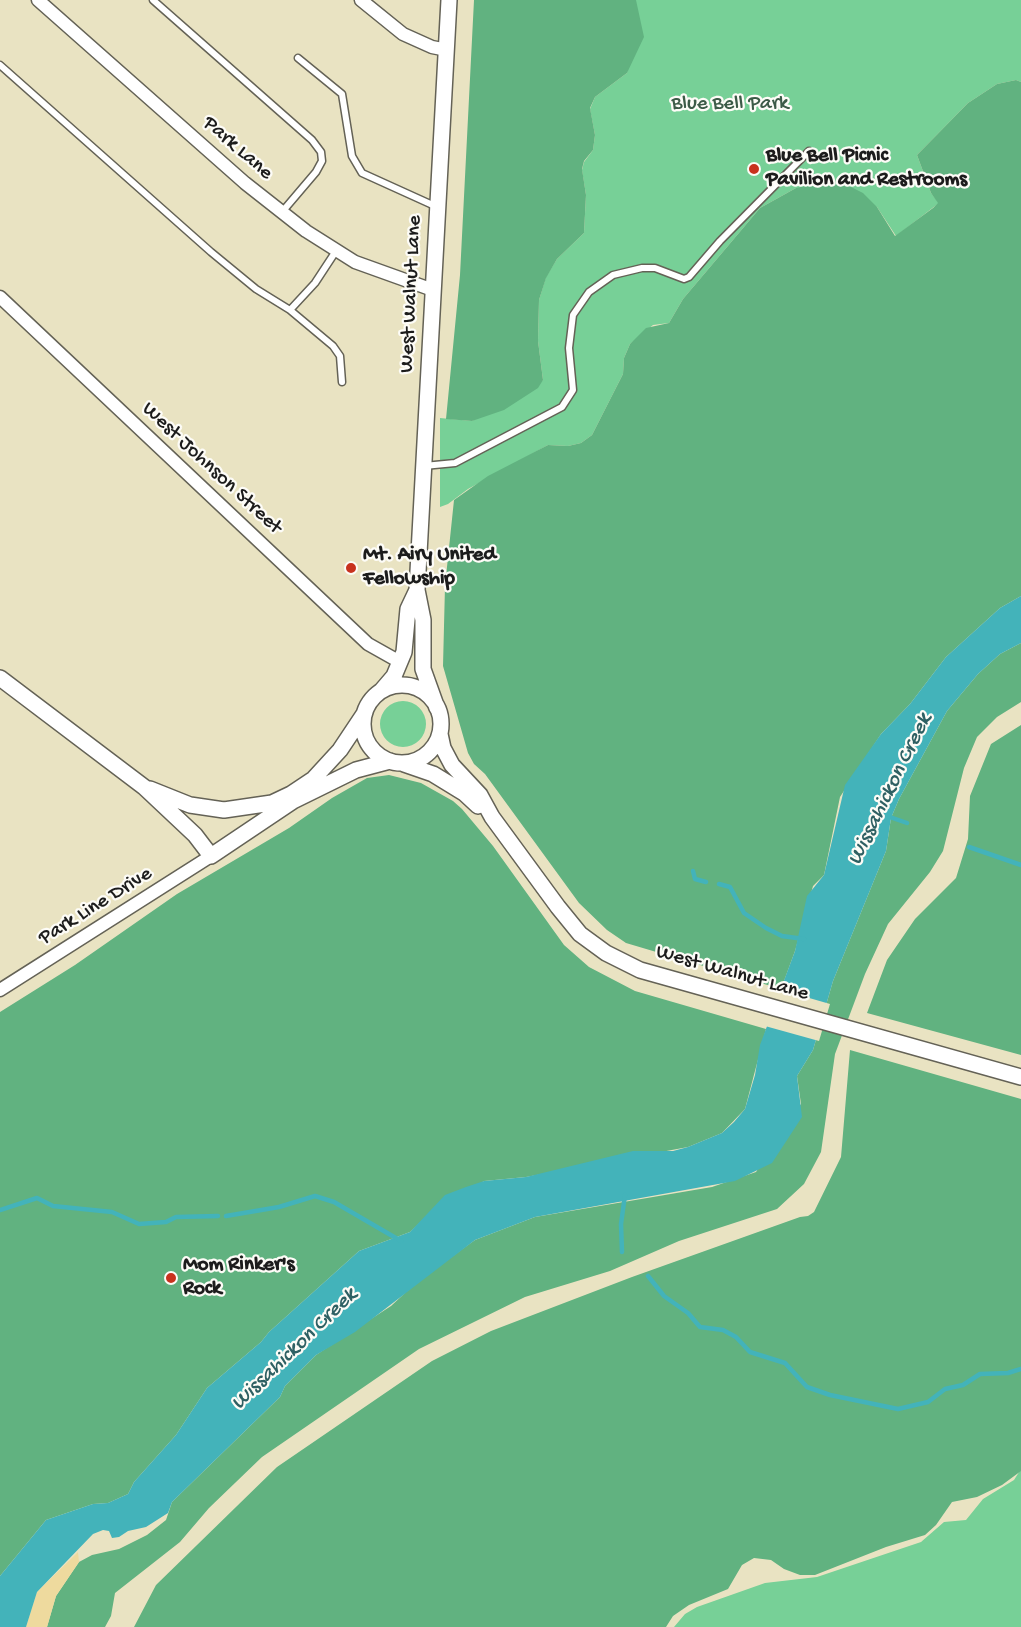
<!DOCTYPE html>
<style>
body{margin:0}
canvas{display:block;background:#e9e3c2}
</style>
<canvas width="1021" height="1627"></canvas>
<script>
const g = document.querySelector('canvas').getContext('2d');
g.lineJoin = 'round';
function fillPath(path, color) { g.fillStyle = color; g.fill(path, 'evenodd'); }
const toPath = rows => new Path2D(rows.map(r => 'M' + r).join(''));
function stroke(path, color, width, dash) { g.strokeStyle = color; g.lineWidth = width; g.lineCap = dash ? 'butt' : 'round'; g.setLineDash(dash || []); g.stroke(path); }
function drawText(font, color, halo, rows, align = 'center') {
  g.font = font + ' "Gochi Hand",sans-serif'; g.lineWidth = 4.5; g.setLineDash([]); g.textBaseline = 'middle'; g.strokeStyle = halo; g.fillStyle = color; for (const [text, x, y, turn = 0] of rows) {
    g.save(); g.translate(x, y); g.rotate((+turn || 0) * Math.PI / 180); g.textAlign = isNaN(turn) ? turn : align; if (halo) g.strokeText(text, 0, 0); g.fillText(text, 0, 0); g.restore();
  }
}
fillPath(toPath([
 [635,0,1021,0,1021,82,1016,80,997,84,968,103,917,155,931,193,939,203,896,236,877,207,796,188,760,208,683,299,669,323,653,325,630,344,624,358,623,374,592,435,581,443,568,446,548,445,468,489,448,504,440,507,440,418,472,421,543,380,538,341,539,300,546,277,557,259,584,233,586,195,582,170,584,162,593,150,595,135,590,109,595,97,627,73,637,11],
 '380 724a23 23 0 1 1 46 0a23 23 0 1 1-46 0Z',
 [1021,1469,1021,1627,674,1627,685,1614,697,1607,765,1583,817,1577,921,1542,944,1522,966,1520,983,1499,1014,1480]
]), '#77d097');
fillPath(toPath([
 [474,0,636,0,644,37,627,73,595,97,590,108,595,135,593,150,584,161,582,169,586,195,584,233,557,259,546,278,539,300,538,341,543,380,538,388,504,410,472,421,446,419,460,275],
 [1016,80,1021,82,1021,596,1000,608,946,657,910,704,881,734,840,797,824,875,813,886,795,951,781,989,626,943,607,930,579,903,485,774,474,764,468,753,443,666,445,586,454,500,488,476,548,445,568,446,581,443,592,435,623,374,624,358,630,344,646,328,669,323,683,299,760,208,796,188,837,180,863,193,877,207,895,236,933,208,938,203,931,193,917,155,968,103,997,84],
 [1021,643,1021,702,997,717,977,737,964,768,943,851,930,872,888,924,865,974,835,1054,821,1152,804,1184,777,1209,679,1241,610,1271,525,1297,419,1349,262,1457,209,1508,180,1542,115,1593,111,1616,105,1627,47,1627,56,1596,79,1562,92,1555,119,1549,147,1535,166,1520,172,1502,280,1397,285,1386,316,1355,391,1306,418,1281,475,1240,535,1217,712,1187,756,1172,801,1104,797,1076,813,1050,833,981,886,851,891,818,899,799,947,711,978,674,1000,654],
 [1021,725,1021,1055,867,1013,887,960,915,919,956,878,968,839,970,796,991,744],
 [389,775,421,783,453,801,462,809,493,846,564,945,589,967,635,991,766,1029,745,1109,722,1133,688,1147,526,1177,484,1181,424,1219,410,1232,359,1251,269,1332,261,1342,207,1388,176,1435,134,1482,128,1494,108,1503,93,1504,46,1520,0,1576,0,1012,75,965,177,894,289,828,332,798,367,778],
 [850,1050,1021,1099,1021,1471,1002,1485,977,1497,952,1502,936,1525,925,1535,886,1547,815,1575,800,1575,784,1569,771,1560,754,1558,742,1565,728,1589,689,1605,673,1616,666,1627,134,1627,156,1585,277,1467,432,1361,491,1331,632,1277,800,1217,808,1216,814,1212,841,1157]
]), '#61b280');
fillPath(toPath([
 [78,1552,79,1562,56,1596,47,1627,26,1627,37,1592]
]), '#eeda9e');
fillPath(toPath([
 [1021,596,1021,643,1000,654,978,674,947,711,899,799,891,818,886,851,833,981,813,1050,797,1076,802,1117,772,1163,735,1181,535,1217,475,1240,355,1332,316,1355,285,1386,280,1397,172,1502,168,1513,146,1527,128,1531,119,1537,112,1538,109,1531,103,1530,93,1534,37,1592,26,1627,0,1627,0,1576,46,1520,93,1504,108,1503,128,1494,134,1482,176,1435,207,1388,261,1342,269,1332,359,1251,410,1232,445,1195,466,1187,484,1181,526,1177,633,1151,673,1151,688,1147,722,1133,734,1122,745,1109,755,1075,760,1045,795,951,807,896,824,875,845,785,881,734,910,704,946,657,1000,608]
]), '#43b3ba');
fillPath(toPath([
 [778,989,830,1004,819,1041,765,1026]
]), '#e9e3c2');
stroke(toPath([
 [887,816,907,823],
 [969,847,1021,865],
 [693,871,695,879,706,882],
 [719,884,730,887,744,913,766,928,782,936,804,939],
 [0,1210,37,1198,53,1206,112,1212,139,1224,166,1222,176,1217,218,1216],
 [226,1216,279,1207,315,1196,334,1202,401,1241],
 [622,1252,621,1224,625,1195],
 [648,1276,664,1296,688,1313,700,1327,723,1330,736,1337,750,1352,785,1363,807,1387,830,1395,898,1409,928,1402,945,1389,963,1385,980,1374,1008,1373,1021,1369]
]), '#43b3ba', 4.5);
const service = toPath([
 [153,0,312,140,321,152,322,161,316,172,282,212],
 [298,58,342,94,352,156,362,173,437,207],
 [0,65,211,252,256,289,290,310],
 [336,251,315,283,290,310,333,346,340,356,342,382],
 [424,466,455,463,562,407,573,390,569,348,573,315,589,292,613,275,642,268,655,268,684,279,689,277,720,241,809,151]
]);
const minor = toPath([
 [38,0,245,183,306,231,355,262,433,290],
 [361,0,403,34,432,47,447,50],
 [0,297,368,644,400,662],
 [0,990,211,856]
]);
const tertiary = toPath([
 [0,678,144,787,195,835,211,856,293,801,356,770,390,761],
 '363 724a39 39 0 1 1 78 0a39 39 0 1 1-78 0Z',
 [382,690,394,676,404,652,408,609,417,590],
 [437,708,423,669,423,620,417,590,449,0],
 [440,734,443,748,452,765,480,795,492,817,558,907,580,934,606,953,640,970,1021,1077],
 [404,764,433,774,464,793,478,806],
 [306,787,340,750,364,714],
 [150,789,190,805,224,810,272,803,291,794,312,780]
]);
stroke(service, '#646256', 9);
stroke(minor, '#646256', 15);
stroke(tertiary, '#646256', 18);
stroke(service, '#fff', 6);
stroke(minor, '#fff', 12);
stroke(tertiary, '#fff', 15);
for (const [x, y, r, color] of [
 [754,169,6,"#c8321e"],
 [351,568,6,"#c8321e"],
 [171,1278,6,"#c8321e"]
]) { const dot = new Path2D(); dot.arc(x, y, r, 0, 2 * Math.PI); g.fillStyle = color; g.fill(dot); stroke(dot, '#fdfcf7', 2); }
drawText('21px', '#3c5b47', '#fdfcf7', [
 ["Blue Bell Park",730,105]
]);
drawText('21px', '#1c1c1c', '#fdfcf7', [
 ["Park Lane",237,149,41],
 ["West Walnut Lane",412,294,-87],
 ["West Johnson Street",211,469,43],
 ["Park Line Drive",96,907,-32],
 ["West Walnut Lane",732,974,16]
]);
drawText('bold 21px', '#1c1c1c', '#fdfcf7', [
 ["Blue Bell Picnic",766,157],
 ["Pavilion and Restrooms",766,181],
 ["Mt. Airy United",363,556],
 ["Fellowship",363,580],
 ["Mom Rinker's",183,1266],
 ["Rock",183,1290]
], 'left');
drawText('italic 22px', '#2e6063', '#fdfcf7', [
 ["Wissahickon Creek",891,790,-64],
 ["Wissahickon Creek",295,1350,-44]
]);
</script>
